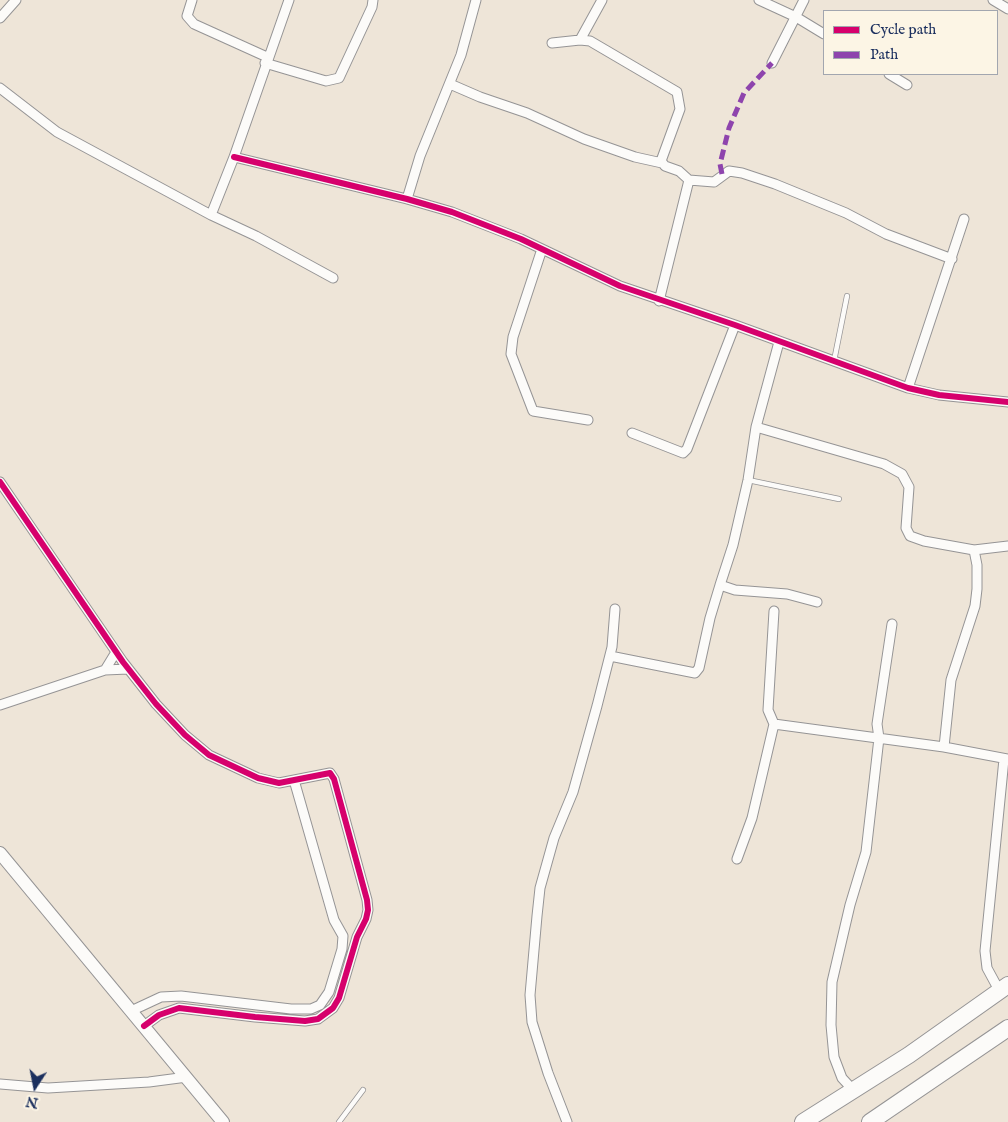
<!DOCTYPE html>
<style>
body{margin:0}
#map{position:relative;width:1008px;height:1122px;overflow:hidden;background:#eee5d8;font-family:"IM FELL English",serif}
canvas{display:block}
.legend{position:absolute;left:823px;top:10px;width:175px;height:65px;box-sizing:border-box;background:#fcf5e5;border:1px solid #a2a6af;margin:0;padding:6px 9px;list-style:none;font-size:15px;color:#1b2f5e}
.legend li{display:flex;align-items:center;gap:10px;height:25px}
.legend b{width:25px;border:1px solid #a2a6af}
.north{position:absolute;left:10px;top:1062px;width:50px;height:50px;-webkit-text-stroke:4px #fcf5e5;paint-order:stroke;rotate:191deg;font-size:14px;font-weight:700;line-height:20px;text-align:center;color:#1b2f5e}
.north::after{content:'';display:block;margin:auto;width:18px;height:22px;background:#1b2f5e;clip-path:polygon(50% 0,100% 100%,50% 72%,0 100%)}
</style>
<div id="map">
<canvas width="1008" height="1122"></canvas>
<ul class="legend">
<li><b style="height:6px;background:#d6006c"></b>Cycle path</li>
<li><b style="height:6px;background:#8e44ad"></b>Path</li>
</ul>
<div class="north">N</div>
</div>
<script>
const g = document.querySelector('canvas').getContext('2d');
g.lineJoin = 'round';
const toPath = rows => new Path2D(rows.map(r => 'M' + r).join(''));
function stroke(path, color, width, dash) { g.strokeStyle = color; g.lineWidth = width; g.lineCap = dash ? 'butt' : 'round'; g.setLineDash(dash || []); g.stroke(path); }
const lane = toPath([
 [834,361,847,296],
 [748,480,839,499],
 [339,1122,363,1090]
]);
const street = toPath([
 [192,0,187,16,194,24,267,57],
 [759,0,796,17,824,34],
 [993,0,1008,9],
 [0,18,16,0],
 [580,40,602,0],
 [552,43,580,40,590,41,677,92,680,109,661,161,665,166,679,171,689,180],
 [265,63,326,81,339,78,372,7,373,0],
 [772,63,804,0],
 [889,74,907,85],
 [450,84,480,97,527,113,584,139,635,157,662,163],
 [0,88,57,132,211,215,256,236,333,278],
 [234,157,407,199,452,212,521,239,620,286,735,325,908,388,939,395,1008,402],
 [407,199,420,156,461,55,476,0],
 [211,215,234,157,289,0],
 [542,249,513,337,511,354,533,411,588,420],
 [659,301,689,180,714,182,729,171,742,173,775,184,846,213,886,234,952,259],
 [779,342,756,427,748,480,733,545,720,585,735,590,787,594,817,602],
 [908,388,964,219],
 [756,427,884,464,902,474,909,487,906,528,910,536,924,541,974,550,1008,546],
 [632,433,683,453,687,449,735,325],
 [0,482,123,662,156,704,185,735,209,755,258,778,279,783,330,773,334,779,367,900,368,910,366,919,357,937,339,998,333,1008,318,1019,305,1021,255,1017,179,1008,159,1015,144,1026],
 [610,656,695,673,699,668,710,618,720,585],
 [105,670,116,652],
 [0,705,105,670,128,669],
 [774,724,944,747,1008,759],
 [944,747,951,680,975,606,977,589,977,565,974,550],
 [737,859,752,818,774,724,768,710,774,611],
 [1000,992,987,968,985,951,1004,759],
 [131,1011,161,997,181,996,291,1009,311,1009,320,1005,329,992,342,949,343,936,334,920,294,780],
 [0,1084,48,1088,149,1082,187,1077],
 [854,1091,842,1078,834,1057,831,1025,832,982,850,905,866,852,879,738,877,724,892,624],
 [567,1122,548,1073,532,1022,530,995,537,916,540,888,554,838,573,792,597,706,612,647,615,609]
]);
const secondary = toPath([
 [0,853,223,1122]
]);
const highway = toPath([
 [803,1122,909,1055,1008,985],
 [870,1122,1008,1028]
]);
stroke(lane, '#959495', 6);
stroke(street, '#959495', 11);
stroke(secondary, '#959495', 14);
stroke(highway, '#959495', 18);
stroke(lane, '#fcfbf9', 4.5);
stroke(street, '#fcfbf9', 9);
stroke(secondary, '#fcfbf9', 12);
stroke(highway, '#fcfbf9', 16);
stroke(toPath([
 [722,174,720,164,729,128,744,93,772,63]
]), '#8e44ad', 5, [10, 5]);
stroke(toPath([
 [234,157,407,199,452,212,521,239,620,286,735,325,908,388,939,395,1008,402],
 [0,482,123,662,156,704,185,735,209,755,258,778,279,783,330,773,334,779,367,900,368,910,366,919,357,937,339,998,333,1008,318,1019,305,1021,255,1017,179,1008,159,1015,144,1026]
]), '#d6006c', 6);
</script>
